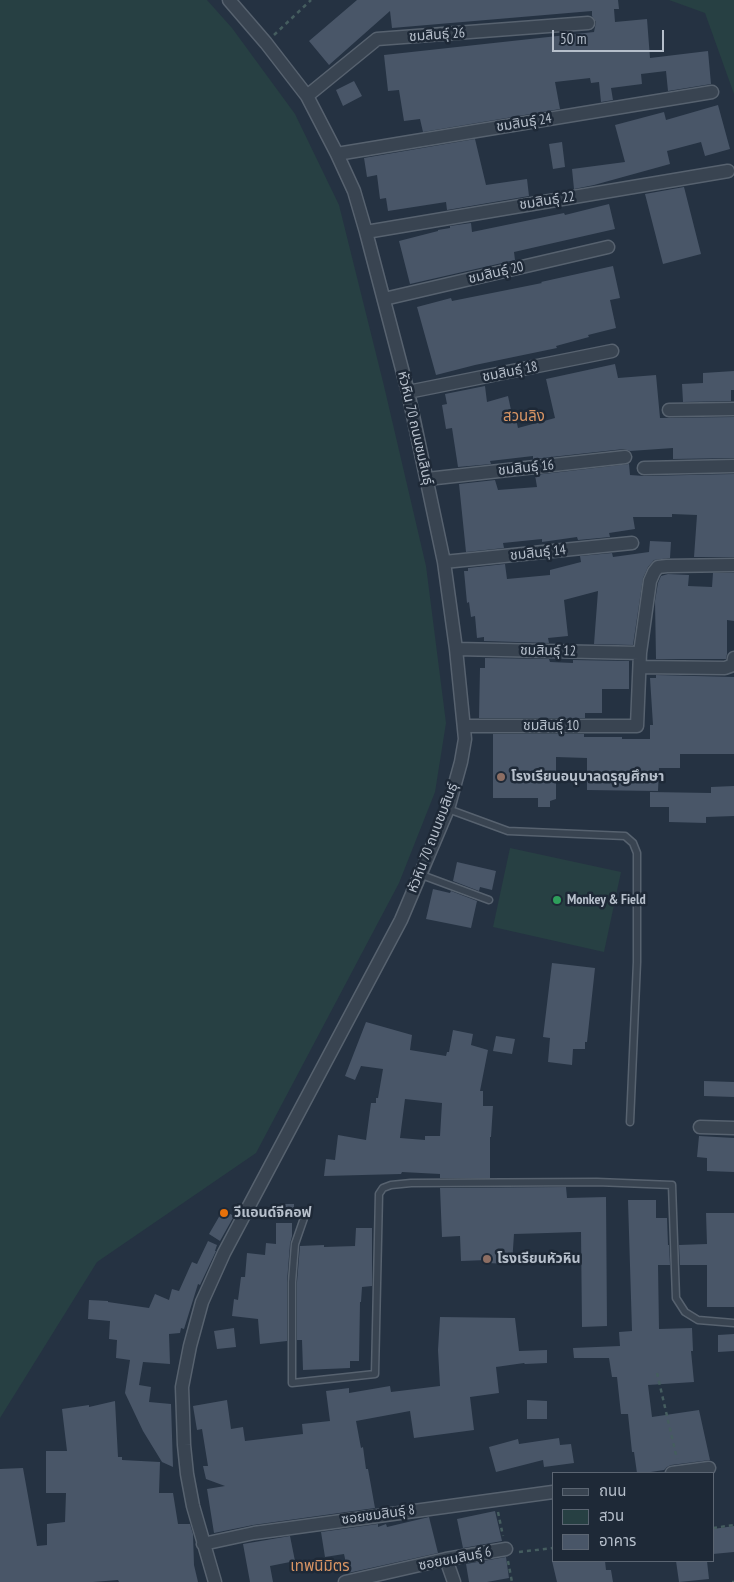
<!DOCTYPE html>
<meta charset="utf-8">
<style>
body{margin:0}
#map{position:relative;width:734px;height:1582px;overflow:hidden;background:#253242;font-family:"PT Sans Narrow","Noto Sans Thai",sans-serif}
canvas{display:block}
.legend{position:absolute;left:552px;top:1472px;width:162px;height:90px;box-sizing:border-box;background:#1e2937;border:1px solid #5b6572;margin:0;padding:6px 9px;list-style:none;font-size:15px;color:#b6bfcb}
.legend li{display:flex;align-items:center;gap:10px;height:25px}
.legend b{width:25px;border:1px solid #5b6572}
.scale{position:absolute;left:552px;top:30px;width:112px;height:22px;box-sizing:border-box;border:2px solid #b6bfcb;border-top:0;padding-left:6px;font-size:15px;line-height:18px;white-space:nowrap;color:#b6bfcb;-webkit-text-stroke:4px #1e2937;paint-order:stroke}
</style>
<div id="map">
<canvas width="734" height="1582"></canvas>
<ul class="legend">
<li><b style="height:6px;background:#394451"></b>ถนน</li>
<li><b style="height:14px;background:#274043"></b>สวน</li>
<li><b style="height:14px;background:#495668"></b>อาคาร</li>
</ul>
<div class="scale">50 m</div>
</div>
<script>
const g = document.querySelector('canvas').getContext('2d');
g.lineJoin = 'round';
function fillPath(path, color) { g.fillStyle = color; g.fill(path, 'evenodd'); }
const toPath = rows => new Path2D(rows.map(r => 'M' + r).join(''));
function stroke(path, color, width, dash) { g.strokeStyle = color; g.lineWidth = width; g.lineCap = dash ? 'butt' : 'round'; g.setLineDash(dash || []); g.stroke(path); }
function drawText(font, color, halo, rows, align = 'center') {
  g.font = font + ' "PT Sans Narrow","Noto Sans Thai",sans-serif'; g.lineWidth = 5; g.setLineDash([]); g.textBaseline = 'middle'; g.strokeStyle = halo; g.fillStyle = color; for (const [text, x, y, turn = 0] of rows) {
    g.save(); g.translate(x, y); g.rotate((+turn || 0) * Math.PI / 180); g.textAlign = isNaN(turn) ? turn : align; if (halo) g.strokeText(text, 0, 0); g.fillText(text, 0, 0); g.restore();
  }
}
fillPath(toPath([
 [0,0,207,0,232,28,295,114,339,205,384,386,426,566,446,723,435,792,399,883,256,1153,97,1262,0,1418],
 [669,0,734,0,734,94,705,13],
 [510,848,621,872,604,952,493,927]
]), '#274043');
fillPath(toPath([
 [357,0,618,0,619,9,614,9,615,22,647,19,650,58,708,51,711,84,668,91,666,71,641,74,642,84,611,88,613,100,601,102,599,82,591,83,590,78,555,82,560,109,423,132,420,119,404,121,399,90,388,91,384,55,594,32,596,22,592,16,592,11,392,28,390,11,329,65,309,41],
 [354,81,362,96,343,106,336,90],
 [718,105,730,149,705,156,701,142,667,151,670,164,594,185,574,189,572,169,625,162,615,125,664,112,666,120],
 [475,139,486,185,527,179,529,196,447,210,446,202,388,211,386,198,380,199,377,175,367,177,364,158],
 [562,142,565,167,553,169,549,144],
 [684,187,701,254,663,264,645,194],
 [609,204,615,229,514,252,515,260,410,284,399,241,438,231,438,230,450,228,450,226,471,223,472,232,564,213,565,215],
 [613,266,620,298,610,300,616,328,588,335,589,337,556,346,557,348,475,365,436,375,417,307,451,298,452,301,542,283,541,282],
 [615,364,618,378,656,375,660,418,734,417,734,458,673,459,673,448,630,451,624,449,533,459,533,456,490,461,491,464,458,467,452,428,446,429,442,405,447,404,445,394,485,386,487,402,508,396,511,410,514,410,518,428,555,418,546,379],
 [734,371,734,390,731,390,731,401,683,402,682,384,703,383,703,373],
 [629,464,630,475,644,476,734,474,734,557,694,557,697,515,672,514,672,517,633,517,635,529,609,533,610,537,578,540,577,537,542,542,542,539,503,543,504,548,466,552,459,484,495,480,498,490,537,487,535,475],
 [650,541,671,542,670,558,654,560,648,567,643,578,633,645,594,644,598,591,564,600,568,636,548,638,549,643,484,641,484,637,477,638,475,616,471,617,469,602,467,603,464,571,468,571,468,568,505,564,507,579,550,575,550,570,581,562,580,556,612,553,613,557,649,552],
 [713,573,734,573,734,621,727,620,727,654,726,659,656,659,655,601,658,583,661,576,668,574,689,575,688,586,712,587],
 [485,658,549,659,550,662,573,663,573,660,629,661,629,689,602,689,602,713,585,713,585,718,479,718,480,668,485,668],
 [656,675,734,677,734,754,680,754,680,768,659,768,658,791,587,790,587,758,556,757,556,799,550,801,550,807,538,807,538,798,493,798,493,734,584,734,584,737,622,737,622,739,650,739,650,725,653,725,650,678,656,678],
 [734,786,734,816,706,817,706,823,669,822,669,807,650,807,650,792,711,793,711,787],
 [457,862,496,871,492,890,480,887,479,891,453,881],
 [433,889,450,893,451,891,477,901,471,928,426,919],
 [552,963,595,968,587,1042,585,1042,585,1049,573,1049,572,1065,548,1062,550,1038,543,1037],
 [366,1022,412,1035,410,1050,446,1056,447,1052,449,1052,453,1030,473,1034,471,1045,488,1050,480,1091,483,1091,483,1106,493,1106,491,1137,490,1137,490,1178,440,1178,440,1174,402,1172,401,1174,324,1176,326,1159,335,1160,338,1135,366,1140,371,1103,376,1103,376,1098,378,1098,383,1069,361,1066,355,1080,345,1076],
 [405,1099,442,1103,440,1136,425,1136,425,1140,400,1138],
 [496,1036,515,1039,512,1054,493,1051],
 [704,1081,734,1082,734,1097,704,1096],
 [699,1136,734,1138,734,1172,707,1171,707,1158,697,1157],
 [566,1187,567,1198,606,1197,607,1326,582,1327,581,1232,514,1234,512,1264,487,1263,487,1260,461,1261,460,1236,442,1237,440,1188],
 [628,1200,656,1200,656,1218,667,1218,668,1245,669,1245,670,1265,658,1265,659,1329,692,1328,693,1351,691,1351,694,1382,648,1385,652,1417,699,1410,710,1460,671,1465,667,1467,664,1470,644,1473,637,1473,634,1452,632,1452,628,1414,621,1414,617,1377,612,1377,609,1358,574,1358,573,1348,620,1346,619,1332,632,1331],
 [281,1204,294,1204,294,1219,282,1219],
 [223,1210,234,1216,220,1241,209,1234],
 [706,1213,734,1213,734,1307,707,1307,707,1265,680,1265,679,1245,707,1244],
 [276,1223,292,1223,292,1236,290,1244,287,1282,287,1341,260,1344,258,1319,232,1316,234,1299,238,1300,241,1277,245,1277,247,1253,265,1255,266,1243,276,1244],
 [356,1228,372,1228,372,1286,362,1287,361,1302,360,1302,359,1361,350,1361,350,1368,303,1370,302,1340,297,1340,297,1282,300,1246,324,1245,324,1247,355,1246],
 [208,1241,217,1245,215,1251,216,1251,200,1285,198,1284,184,1329,181,1328,180,1333,169,1334,170,1364,143,1362,139,1385,151,1387,149,1402,171,1404,173,1467,162,1462,143,1431,125,1393,130,1360,116,1358,117,1340,109,1339,110,1321,88,1319,89,1300,108,1301,108,1302,149,1308,155,1294,169,1300,172,1289,179,1291,192,1262,197,1264],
 [440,1317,515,1318,519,1351,547,1350,547,1363,525,1364,524,1363,496,1367,499,1393,470,1397,474,1430,414,1438,410,1411,356,1421,361,1448,363,1447,366,1469,368,1469,375,1508,253,1525,214,1533,207,1489,225,1486,206,1479,203,1466,208,1466,202,1429,197,1430,193,1406,227,1400,231,1429,243,1427,245,1441,303,1434,302,1424,330,1421,326,1391,349,1388,349,1393,390,1386,391,1392,440,1386,438,1350],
 [234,1328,236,1347,217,1349,214,1331],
 [734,1334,734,1351,718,1352,718,1335],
 [527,1400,547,1401,547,1419,527,1419],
 [115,1401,118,1457,122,1457,122,1460,160,1462,159,1493,173,1493,178,1524,190,1524,193,1534,194,1565,198,1582,119,1582,118,1580,93,1582,0,1582,0,1469,23,1468,37,1546,47,1545,47,1524,65,1522,66,1493,46,1493,46,1451,67,1451,62,1409,89,1405,89,1407],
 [559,1438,560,1445,571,1444,574,1463,544,1467,543,1460,496,1472,489,1447,518,1439,519,1444],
 [495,1511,502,1541,463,1548,457,1519],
 [429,1517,438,1553,348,1573,344,1554,325,1557,321,1532,378,1524,378,1527,386,1524,387,1527],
 [734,1526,734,1552,713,1554,713,1529],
 [290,1536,295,1561,270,1566,273,1582,250,1582,243,1544],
 [506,1557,509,1578,487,1582,469,1582,466,1564],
 [552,1561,605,1561,606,1570,611,1570,613,1582,557,1582],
 [676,1561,707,1561,709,1579,679,1582]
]), '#495668');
const service = toPath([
 [448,809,508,831,625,836,633,843,637,853,637,962,630,1122],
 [419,874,489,900],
 [304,1218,295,1244,292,1282,292,1383,375,1374,379,1194,383,1188,391,1185,411,1183,597,1182,672,1185,676,1298,685,1312,698,1320,734,1323]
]);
const minor = toPath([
 [307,96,377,39,588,23],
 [337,154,712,92],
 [366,232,728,171],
 [384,299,608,247],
 [408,392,612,351],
 [669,410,734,409],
 [644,468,734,466],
 [427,479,625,457],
 [444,562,632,543],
 [456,649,640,653],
 [640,667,725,668,733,665,734,658],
 [464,726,637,726,640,653,650,581,654,572,658,567,667,566,734,565],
 [700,1127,734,1128],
 [672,1473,709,1468],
 [203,1544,254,1533,553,1492],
 [446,1559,454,1582],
 [215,1582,193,1506,187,1474,184,1445,182,1387,190,1346,202,1302,224,1253,401,920,448,809,461,762,465,739,456,649,444,562,408,392,366,232,354,191,337,154,307,96,266,43,229,0],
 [345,1582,446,1559,506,1549]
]);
stroke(service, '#57626f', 9);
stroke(minor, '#57626f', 15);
stroke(toPath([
 [274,35,311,0],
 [657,1373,677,1459],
 [498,1512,503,1536],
 [713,1528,734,1525],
 [519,1552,553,1548],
 [508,1561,512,1582],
 [732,1582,734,1582]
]), '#455d5f', 2.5, [4, 4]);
stroke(service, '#394451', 6);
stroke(minor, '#394451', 12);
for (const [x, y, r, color] of [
 [501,777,5,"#8d6e63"],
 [557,900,5,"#2e9e5b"],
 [224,1213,5,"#e8710a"],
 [487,1259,5,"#8d6e63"]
]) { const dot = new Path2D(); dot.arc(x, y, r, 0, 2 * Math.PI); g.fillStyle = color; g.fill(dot); stroke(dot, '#1e2937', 2); }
drawText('14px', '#b6bfcb', '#1e2937', [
 ["ชมสินธุ์ 26",437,35,-4],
 ["ชมสินธุ์ 24",524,123,-9],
 ["ชมสินธุ์ 22",547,201,-9],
 ["ชมสินธุ์ 20",496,273,-13],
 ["ชมสินธุ์ 18",510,372,-11],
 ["หัวหิน 70 ถนนชมสินธุ์",415,428,77],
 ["ชมสินธุ์ 16",526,468,-6],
 ["ชมสินธุ์ 14",538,553,-6],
 ["ชมสินธุ์ 12",548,651,1],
 ["ชมสินธุ์ 10",551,726],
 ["หัวหิน 70 ถนนชมสินธุ์",433,838,-69],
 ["ซอยชมสินธุ์ 8",378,1515,-8],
 ["ซอยชมสินธุ์ 6",455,1559,-11]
]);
drawText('bold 14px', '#b6bfcb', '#1e2937', [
 ["โรงเรียนอนุบาลดรุญศึกษา",511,777],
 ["Monkey & Field",567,900],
 ["วีแอนด์จีคอฟ",234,1213],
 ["โรงเรียนหัวหิน",497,1259]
], 'left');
drawText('15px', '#d99564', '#1e2937', [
 ["สวนลิง",524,417],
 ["เทพนิมิตร",320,1567]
]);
</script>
